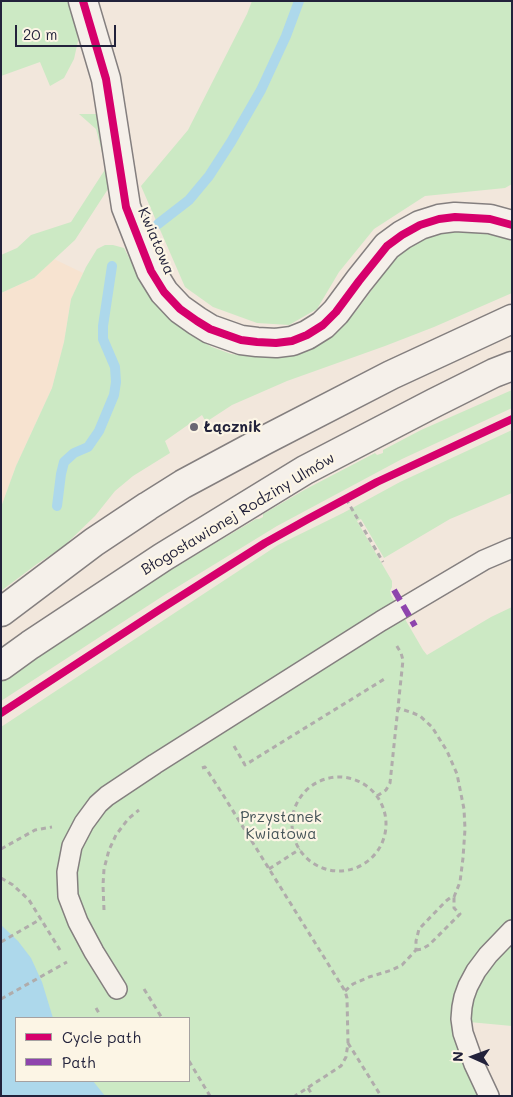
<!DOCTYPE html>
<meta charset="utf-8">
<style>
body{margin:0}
#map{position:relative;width:513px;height:1097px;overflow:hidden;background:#f2e7dc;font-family:Mali,sans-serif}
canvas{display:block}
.frame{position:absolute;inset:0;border:2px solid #22223b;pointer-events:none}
.legend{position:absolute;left:15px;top:1017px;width:175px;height:65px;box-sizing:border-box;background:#fcf5e5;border:1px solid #a5a1a1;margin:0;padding:6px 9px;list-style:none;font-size:15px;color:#22223b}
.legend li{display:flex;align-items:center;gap:10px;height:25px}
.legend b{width:25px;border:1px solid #a5a1a1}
.north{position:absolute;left:448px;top:1032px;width:50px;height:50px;-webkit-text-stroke:4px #fcf5e5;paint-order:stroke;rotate:272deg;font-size:14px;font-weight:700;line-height:20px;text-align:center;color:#22223b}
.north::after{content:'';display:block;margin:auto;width:18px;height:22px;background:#22223b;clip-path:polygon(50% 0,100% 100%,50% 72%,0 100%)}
.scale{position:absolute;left:15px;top:25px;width:101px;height:22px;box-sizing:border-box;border:2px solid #22223b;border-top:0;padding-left:6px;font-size:15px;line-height:18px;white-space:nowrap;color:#22223b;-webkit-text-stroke:4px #fcf5e5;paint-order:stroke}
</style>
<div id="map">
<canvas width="513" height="1097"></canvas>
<div class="frame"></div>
<ul class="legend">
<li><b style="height:6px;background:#d6006c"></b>Cycle path</li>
<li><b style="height:6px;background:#8e44ad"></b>Path</li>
</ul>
<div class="north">N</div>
<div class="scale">20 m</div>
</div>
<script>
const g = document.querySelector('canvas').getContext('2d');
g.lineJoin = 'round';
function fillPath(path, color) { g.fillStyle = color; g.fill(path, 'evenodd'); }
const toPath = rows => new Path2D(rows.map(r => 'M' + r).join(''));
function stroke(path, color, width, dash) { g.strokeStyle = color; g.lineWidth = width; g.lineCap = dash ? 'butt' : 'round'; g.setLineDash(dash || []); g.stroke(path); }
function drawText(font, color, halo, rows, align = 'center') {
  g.font = font + ' Mali,sans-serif'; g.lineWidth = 4.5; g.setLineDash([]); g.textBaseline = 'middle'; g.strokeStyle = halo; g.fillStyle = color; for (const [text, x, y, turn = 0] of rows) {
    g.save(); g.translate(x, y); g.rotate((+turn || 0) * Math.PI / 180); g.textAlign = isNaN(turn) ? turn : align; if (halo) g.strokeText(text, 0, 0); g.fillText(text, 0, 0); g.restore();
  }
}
fillPath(toPath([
 [54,259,83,273,71,299,64,342,52,388,16,466,1,507,1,293,34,278]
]), '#f7e3d0');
fillPath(toPath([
 [1,1,68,1,76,28,78,41,74,59,64,78,50,86,40,62,1,76],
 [252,1,512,1,512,184,505,188,425,196,374,229,339,272,317,309,289,325,257,323,213,307,185,287,141,186,188,130,247,14],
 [79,114,101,114,112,173,108,189,75,240,34,278,1,293,1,255,17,248,31,235,71,222,106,168,96,129],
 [450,230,484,231,500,235,512,241,512,293,434,327,385,346,287,381,232,405,206,422,202,415,165,441,170,453,133,476,115,491,95,516,63,547,37,564,1,591,1,507,16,466,52,388,64,342,71,299,86,267,97,249,105,245,113,245,124,248,138,275,171,319,191,335,212,347,231,354,254,357,276,356,296,353,316,346,331,337,342,327,357,310,388,268,399,254,422,238],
 [512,390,512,408,402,459,277,526,166,594,1,701,1,681,165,573,256,519,259,519,263,517,263,514,306,489,375,453,377,455,383,453,383,450,421,430],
 [512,430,512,493,450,519,384,558,361,519,357,521,392,581,392,587,390,591,391,595,423,650,427,655,491,617,512,607,512,921,483,950,460,988,482,1096,1,1096,1,727,278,545,343,513,400,482],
 [16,1018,189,1018,189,1081,16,1081],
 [512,941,512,1026,469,1022,470,1003,480,978]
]), '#cce9c4');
fillPath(toPath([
 [1,925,18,941,31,958,42,982,53,1018,16,1018,16,1081,93,1081,105,1096,1,1096]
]), '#add8eb');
stroke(toPath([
 [158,224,189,200,209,176,231,142,261,90,286,36,299,1],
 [57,506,61,474,64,462,74,453,88,447,99,431,114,395,116,382,115,367,103,339,103,326,112,266]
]), '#add8eb', 10);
const service = toPath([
 [117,989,94,952,78,922,68,896,67,872,72,846,84,823,98,804,107,796,155,764,381,621,484,560,512,548],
 [489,1096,474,1064,463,1033,461,1019,462,1007,464,997,468,986,476,971,488,955,512,930]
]);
const minor = toPath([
 [83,1,106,79,126,207,151,271,164,292,180,309,197,321,210,329,241,340,257,342,276,343,292,341,307,335,323,325,336,312,359,281,387,246,402,235,420,225,439,219,455,217,490,219,512,225]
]);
const secondary = toPath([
 [1,612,94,542,148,506,183,484,265,440,391,375,512,319],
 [1,666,30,645,163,557,305,470,434,403,494,373,512,366]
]);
stroke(service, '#847f7f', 22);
stroke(minor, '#847f7f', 31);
stroke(secondary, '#847f7f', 31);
stroke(toPath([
 [346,499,383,562],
 [234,746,245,765,386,678],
 [202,768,205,767,220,790,345,991,347,998,348,1043,346,1057,341,1066,295,1096],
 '292 824a47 47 0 1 1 94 0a47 47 0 1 1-94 0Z',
 [377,796,386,790,390,783,403,660,401,653,395,643],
 [1,849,35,830,52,827],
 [269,869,300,849],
 [1,878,13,885,29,900,60,950],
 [104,910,103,885,104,869,109,850,116,835,128,819,139,810],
 [1,942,41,919],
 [416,950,422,949,429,945,460,914,454,908,454,897],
 [144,989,162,1018],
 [345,991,353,984,369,977,392,970,402,965,416,950,416,941,419,929,446,901,450,898,454,897,460,882,463,858,465,829,464,809,457,774,447,751,432,727,420,716,413,713,398,708],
 [1,999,67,962],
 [96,1008,100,1015],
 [348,1043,381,1096],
 [189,1061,210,1096],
 [308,1088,313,1096]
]), '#b0acab', 3, [5, 4]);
stroke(service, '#f5f0ea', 19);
stroke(minor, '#f5f0ea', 28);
stroke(secondary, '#f5f0ea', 28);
stroke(toPath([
 [394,590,415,626]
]), '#8e44ad', 6, [12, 6]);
stroke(toPath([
 [83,1,106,79,126,207,151,271,164,292,180,309,197,321,210,329,241,340,257,342,276,343,292,341,307,335,323,325,336,312,359,281,387,246,402,235,420,225,439,219,455,217,490,219,512,225],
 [1,713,159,610,265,543,308,519,377,482,512,419]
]), '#d6006c', 8);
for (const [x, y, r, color] of [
 [194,427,5,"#6b6773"]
]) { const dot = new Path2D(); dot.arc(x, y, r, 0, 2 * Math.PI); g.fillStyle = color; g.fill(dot); stroke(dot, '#fcf5e5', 2); }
drawText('15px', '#22223b', '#fcf5e5', [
 ["Kwiatowa",156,241,67],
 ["Błogosławionej Rodziny Ulmów",238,514,-31]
]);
drawText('bold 15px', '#22223b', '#fcf5e5', [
 ["Łącznik",204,427]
], 'left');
drawText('15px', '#455458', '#fcf5e5', [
 ["Przystanek",281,817],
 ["Kwiatowa",281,834]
]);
</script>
